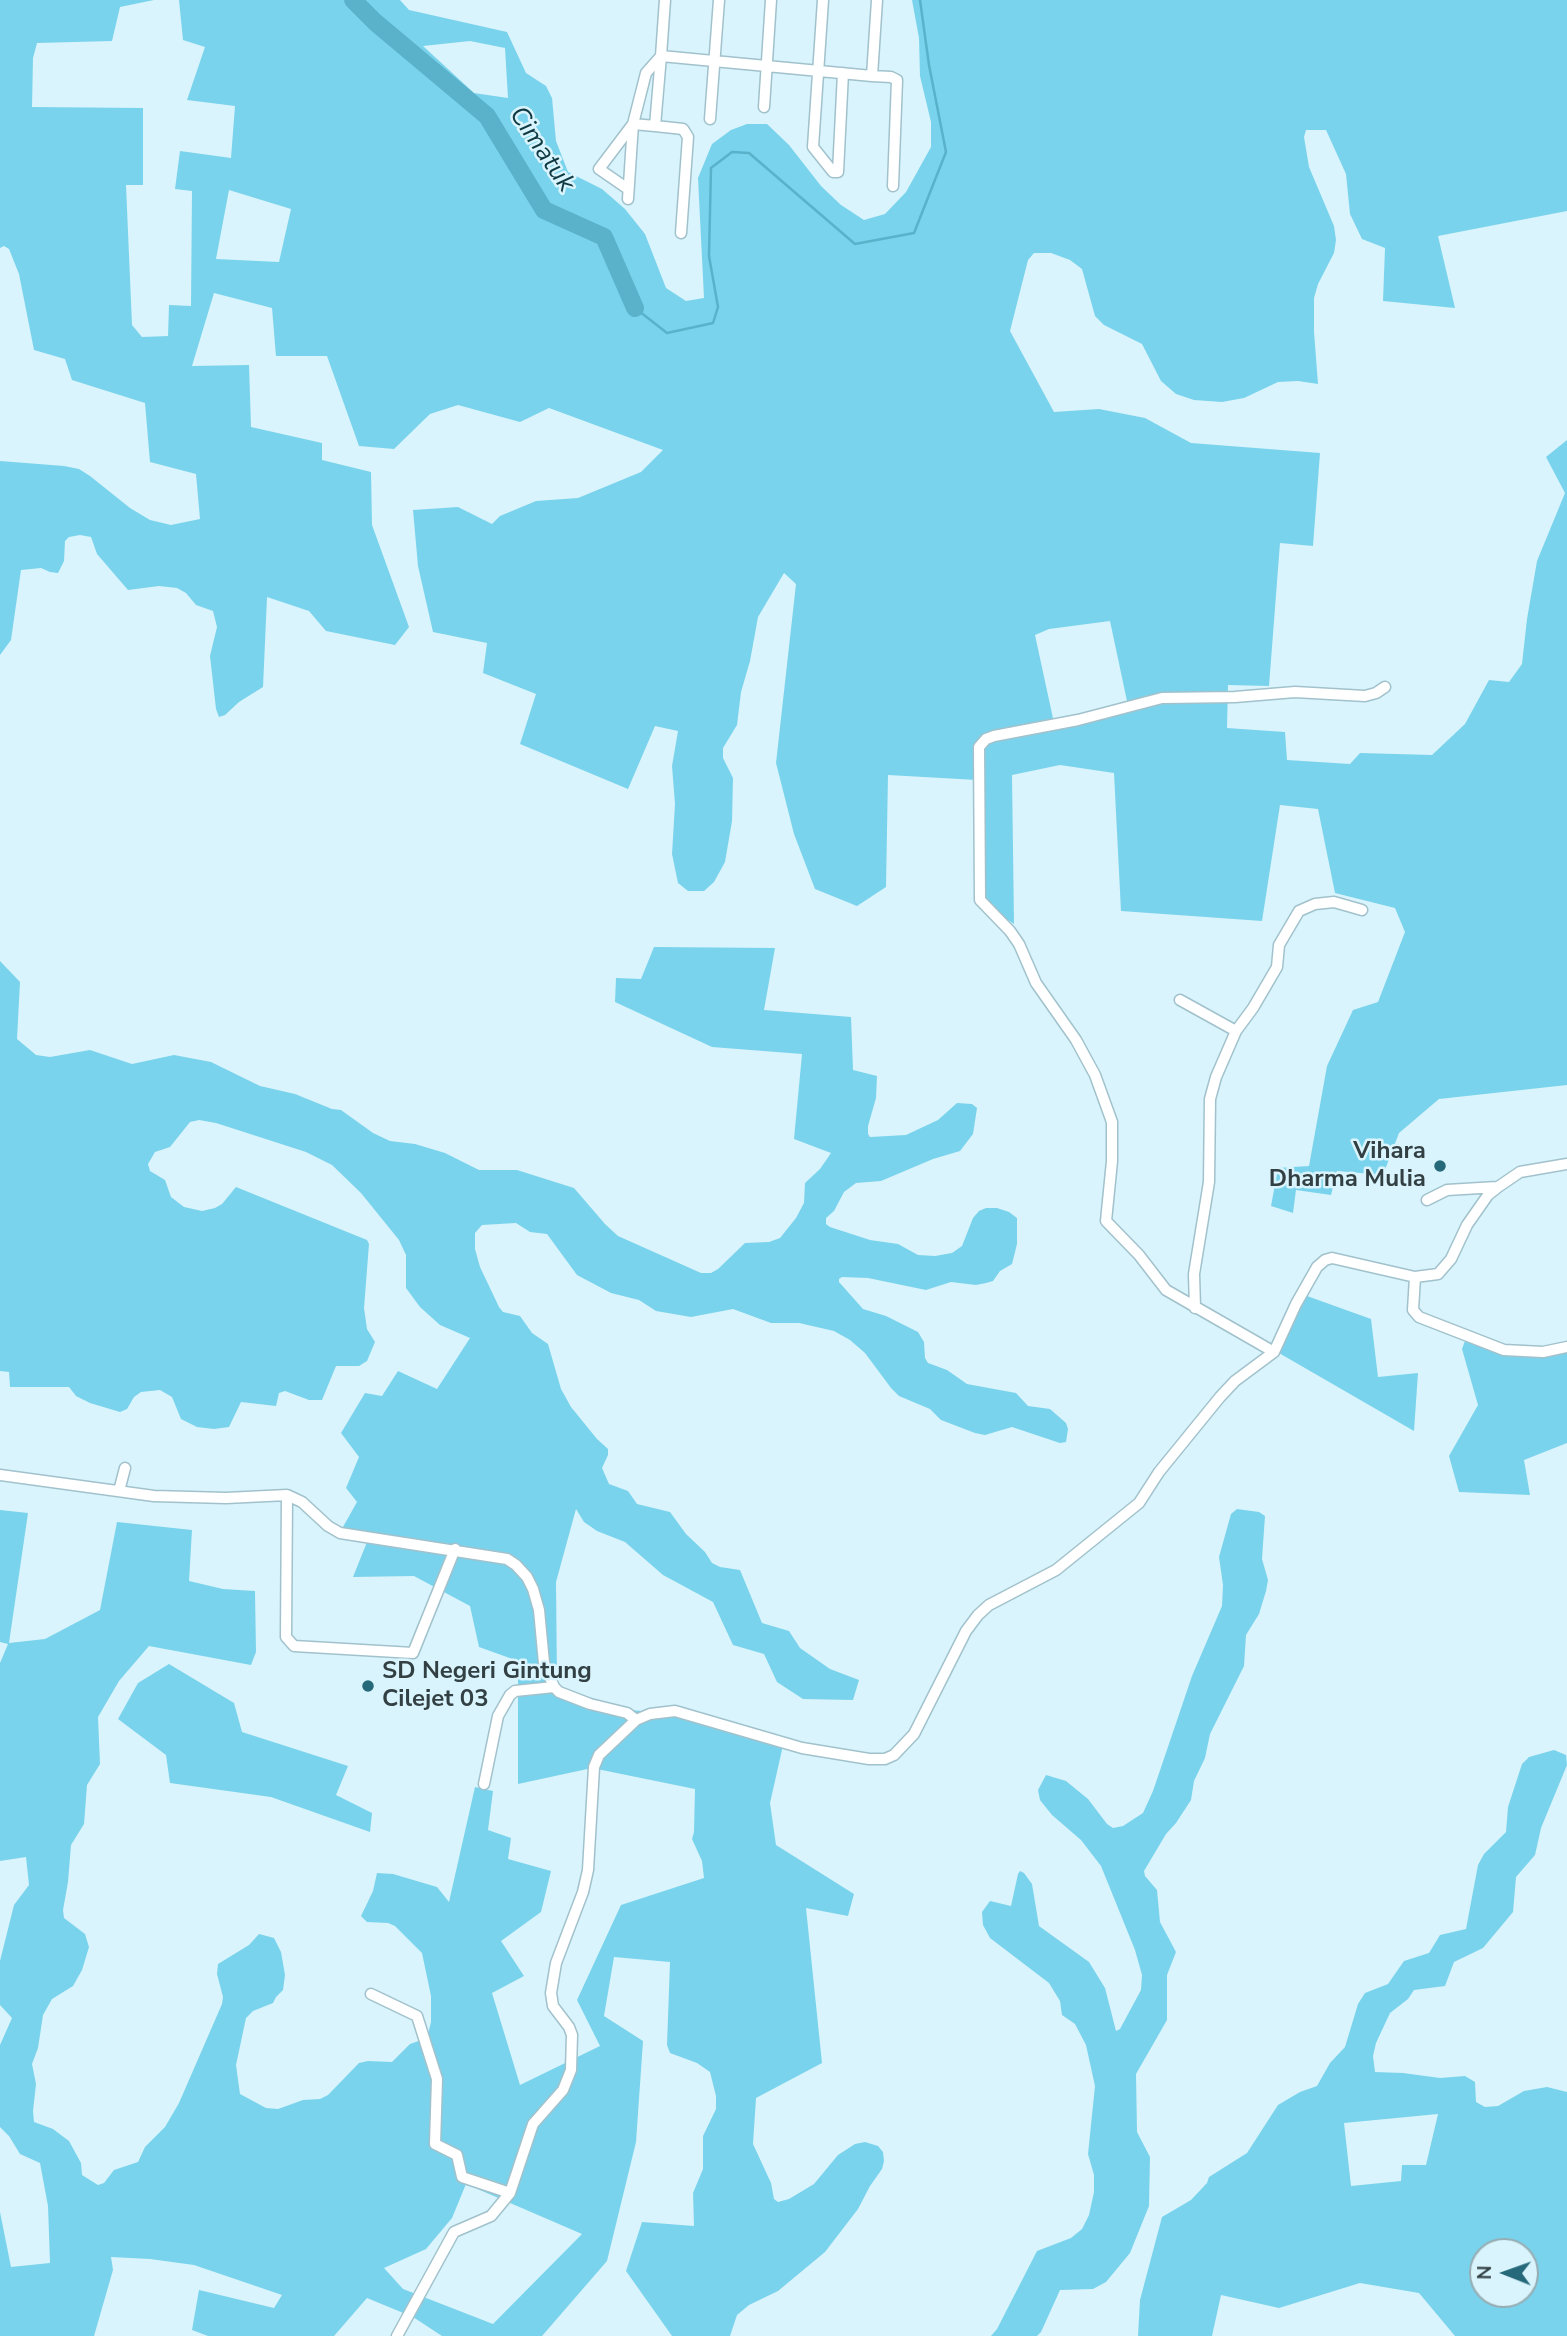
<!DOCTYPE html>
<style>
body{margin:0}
#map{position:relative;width:1567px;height:2336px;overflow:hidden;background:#d9f4fc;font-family:"Nunito Sans",sans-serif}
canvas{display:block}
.north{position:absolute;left:1469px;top:2238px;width:70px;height:70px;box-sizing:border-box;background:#d9f4fc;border:2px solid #96acb2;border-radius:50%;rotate:271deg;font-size:19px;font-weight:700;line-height:28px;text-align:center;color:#323f43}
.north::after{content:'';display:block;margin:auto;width:24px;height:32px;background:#25697a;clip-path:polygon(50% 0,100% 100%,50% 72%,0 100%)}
</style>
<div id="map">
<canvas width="1567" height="2336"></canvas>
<div class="north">N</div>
</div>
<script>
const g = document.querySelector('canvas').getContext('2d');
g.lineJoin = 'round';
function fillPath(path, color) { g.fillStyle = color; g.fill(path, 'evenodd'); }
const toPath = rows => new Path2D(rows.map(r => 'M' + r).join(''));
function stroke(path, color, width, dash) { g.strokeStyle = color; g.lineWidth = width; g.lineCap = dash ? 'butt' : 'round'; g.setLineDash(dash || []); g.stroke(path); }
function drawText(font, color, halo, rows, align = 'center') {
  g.font = font + ' "Nunito Sans",sans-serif'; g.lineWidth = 5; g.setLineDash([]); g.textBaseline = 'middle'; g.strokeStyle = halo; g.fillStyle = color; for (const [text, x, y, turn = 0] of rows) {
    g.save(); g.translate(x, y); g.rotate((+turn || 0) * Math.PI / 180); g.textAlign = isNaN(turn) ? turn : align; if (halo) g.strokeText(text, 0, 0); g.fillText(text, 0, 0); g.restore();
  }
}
fillPath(toPath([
 [0,0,154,0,120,7,112,41,37,43,33,58,32,107,143,108,143,185,126,185,132,325,142,337,168,336,169,305,191,306,192,191,175,189,180,151,231,158,235,106,187,100,205,47,183,40,179,0,400,0,409,10,507,32,526,73,546,86,552,98,556,141,568,172,602,189,625,209,645,234,666,288,686,301,704,298,698,178,712,144,731,130,747,124,767,124,789,145,821,186,841,205,864,220,885,214,906,192,931,147,931,122,920,76,919,38,912,0,1567,0,1567,211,1438,236,1455,308,1383,301,1385,248,1362,239,1350,214,1346,174,1326,130,1306,130,1304,137,1309,167,1334,226,1336,240,1334,253,1318,284,1314,298,1314,332,1318,384,1298,381,1278,382,1244,398,1222,402,1194,400,1176,394,1161,381,1142,344,1104,325,1095,316,1082,269,1070,260,1051,253,1034,253,1028,260,1010,331,1054,412,1099,409,1145,418,1191,443,1320,453,1313,546,1280,543,1269,686,1228,685,1227,728,1285,732,1287,760,1350,764,1360,753,1432,755,1465,724,1489,680,1509,682,1522,664,1527,619,1537,561,1565,493,1546,457,1567,440,1567,1085,1439,1099,1399,1133,1383,1175,1337,1171,1331,1195,1296,1190,1293,1213,1271,1206,1278,1168,1309,1166,1327,1066,1353,1010,1378,1002,1405,932,1395,908,1335,893,1318,809,1280,805,1262,921,1121,911,1114,773,1060,765,1012,775,1014,924,983,903,977,780,888,775,886,887,857,906,815,889,794,834,776,763,796,584,784,573,758,617,750,661,741,692,737,725,723,748,723,758,733,778,732,821,725,862,714,882,704,891,688,891,678,883,672,854,675,804,672,766,678,731,655,726,628,789,520,744,536,694,483,673,487,643,433,632,418,566,413,510,458,507,492,524,500,516,536,501,578,498,641,472,663,450,549,408,520,422,458,405,430,414,394,449,359,446,327,356,276,356,272,308,214,293,192,366,249,365,251,427,322,443,322,460,371,472,372,525,409,627,395,645,326,631,309,611,267,597,263,687,239,702,225,715,219,717,216,709,210,656,217,627,213,611,196,605,186,593,177,588,159,586,128,590,97,554,91,537,80,535,69,537,65,541,64,561,58,573,50,572,41,568,21,570,11,640,0,655,0,461,64,466,79,469,90,476,130,508,150,520,171,525,200,519,196,474,150,462,145,403,72,380,65,359,34,350,19,274,9,249,4,246,0,248],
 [470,41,505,48,508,98,474,93,423,46],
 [229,190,291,209,279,262,216,259],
 [1110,621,1127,701,1054,723,1035,635,1049,629],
 [654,947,775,948,764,1010,851,1017,853,1070,877,1076,876,1098,868,1126,868,1134,870,1137,906,1135,938,1120,957,1103,972,1104,977,1108,973,1134,960,1151,933,1159,881,1181,856,1183,844,1192,834,1211,826,1218,826,1224,830,1227,870,1240,898,1244,918,1255,935,1256,952,1253,962,1246,973,1218,979,1211,986,1208,997,1208,1009,1212,1017,1218,1017,1244,1012,1264,1000,1271,993,1281,986,1283,976,1285,951,1282,926,1290,868,1278,842,1277,839,1279,839,1282,863,1309,886,1316,918,1332,924,1342,925,1358,928,1363,947,1370,967,1384,1016,1393,1028,1406,1050,1409,1066,1423,1068,1429,1066,1442,1060,1443,1012,1427,985,1435,975,1433,941,1420,930,1409,899,1396,891,1388,865,1353,850,1340,834,1331,799,1323,771,1323,733,1309,691,1317,656,1311,639,1300,611,1293,577,1275,547,1234,530,1232,516,1223,482,1225,475,1233,475,1249,480,1267,499,1307,503,1312,520,1316,532,1333,548,1344,561,1389,571,1407,597,1439,608,1449,608,1455,602,1468,609,1484,628,1491,637,1504,670,1512,686,1534,705,1552,712,1563,720,1567,740,1570,762,1623,789,1631,800,1648,830,1669,859,1680,853,1700,803,1699,777,1682,764,1654,733,1645,713,1602,663,1575,625,1542,597,1531,584,1522,576,1509,556,1582,557,1683,567,1690,630,1710,642,1711,681,1706,749,1737,784,1741,770,1803,776,1845,854,1894,848,1916,806,1908,822,2063,756,2098,753,2144,771,2183,774,2199,778,2202,789,2199,814,2184,838,2155,855,2144,865,2142,878,2146,883,2152,884,2161,882,2169,870,2186,858,2209,825,2252,778,2291,749,2305,737,2315,730,2336,672,2336,626,2271,642,2222,694,2226,693,2193,703,2169,703,2136,716,2109,716,2096,710,2072,697,2063,670,2053,667,2045,670,1962,614,1957,604,2016,643,2041,636,2142,607,2261,542,2336,442,2336,413,2317,367,2298,334,2336,208,2336,192,2330,199,2290,274,2308,282,2295,194,2265,150,2259,111,2257,113,2270,94,2336,0,2336,0,2212,11,2267,50,2263,48,2206,40,2163,20,2154,9,2136,0,2127,0,2045,12,2018,0,2005,0,1961,14,1905,29,1885,26,1857,0,1861,0,1663,8,1644,0,1642,0,1510,28,1513,9,1643,45,1639,100,1610,117,1522,192,1530,189,1581,223,1589,255,1591,256,1652,251,1665,149,1646,119,1681,98,1717,100,1764,87,1785,84,1824,71,1845,68,1882,63,1910,64,1918,85,1934,89,1947,82,1970,73,1986,52,1999,43,2015,38,2048,32,2064,36,2084,33,2111,34,2122,53,2129,69,2141,81,2163,82,2175,98,2185,104,2183,114,2170,138,2162,145,2147,165,2127,179,2103,222,2004,223,1997,217,1974,218,1964,249,1945,259,1934,274,1938,281,1952,285,1975,283,1990,276,1997,273,2003,253,2011,246,2018,236,2065,240,2094,266,2108,278,2109,303,2100,320,2099,328,2095,359,2063,368,2061,392,2062,410,2044,427,2038,431,2022,431,1996,422,1953,395,1926,388,1923,367,1922,361,1916,373,1891,377,1873,393,1874,437,1887,449,1902,475,1787,493,1791,488,1830,511,1838,508,1859,551,1871,541,1912,501,1941,524,1976,492,1993,520,2085,600,2046,577,2000,621,1905,704,1878,702,1861,692,1839,694,1832,695,1789,592,1768,518,1784,518,1661,479,1647,470,1606,414,1576,353,1577,369,1537,339,1534,357,1502,346,1488,359,1457,341,1433,365,1393,382,1396,398,1371,437,1389,470,1338,440,1325,420,1307,406,1288,406,1255,399,1240,361,1193,332,1165,306,1152,216,1123,199,1120,190,1122,170,1147,155,1152,148,1164,150,1171,165,1180,171,1197,184,1207,202,1211,215,1208,222,1204,236,1187,367,1240,369,1244,364,1308,367,1329,375,1342,367,1361,359,1366,336,1366,322,1400,309,1400,285,1391,279,1393,276,1406,241,1402,229,1427,214,1429,197,1427,181,1419,172,1397,160,1390,141,1392,134,1397,127,1409,120,1412,90,1403,76,1396,69,1387,10,1387,9,1372,0,1371,0,961,20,982,17,1039,36,1055,50,1057,90,1050,132,1064,174,1055,211,1062,260,1086,295,1094,332,1109,341,1110,373,1133,390,1141,415,1144,445,1153,479,1170,517,1170,574,1188,605,1224,618,1236,701,1273,711,1273,718,1269,745,1243,769,1242,780,1238,796,1218,804,1203,805,1183,820,1169,831,1153,794,1139,802,1054,712,1047,615,1002,616,978,641,979],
 [466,2184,582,2234,493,2324,403,2289,384,2268,426,2249,452,2218],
 [1307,1296,1371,1319,1378,1377,1418,1373,1414,1431,1272,1349],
 [1469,1330,1512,1353,1567,1349,1567,1443,1524,1460,1530,1495,1459,1492,1449,1456,1478,1405,1462,1349],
 [1237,1509,1259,1512,1265,1516,1262,1559,1268,1580,1266,1591,1259,1614,1246,1635,1244,1666,1210,1734,1205,1758,1194,1781,1191,1800,1176,1823,1166,1834,1144,1871,1145,1876,1157,1890,1160,1922,1176,1952,1167,1975,1167,2020,1136,2074,1137,2132,1150,2157,1149,2206,1130,2253,1106,2282,1093,2289,1060,2290,1041,2332,1037,2336,991,2336,997,2329,1037,2251,1071,2238,1082,2229,1089,2215,1094,2192,1094,2175,1088,2154,1095,2086,1086,2045,1075,2024,1062,2015,1060,2001,1049,1983,990,1938,983,1925,982,1912,990,1901,1011,1906,1018,1874,1020,1871,1024,1873,1032,1884,1039,1926,1089,1962,1105,1988,1116,2031,1120,2029,1141,1990,1142,1975,1135,1950,1101,1866,1081,1840,1052,1815,1040,1800,1038,1790,1046,1775,1066,1781,1088,1799,1107,1824,1113,1828,1123,1826,1143,1813,1153,1791,1192,1676,1222,1606,1223,1585,1219,1557,1231,1514],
 [169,1664,234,1703,242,1732,348,1766,336,1795,372,1813,370,1832,271,1797,170,1783,166,1755,118,1719,138,1683],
 [1554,1750,1566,1755,1567,1765,1541,1828,1535,1855,1516,1877,1513,1912,1483,1948,1454,1962,1445,1986,1414,1990,1408,1999,1390,2013,1376,2043,1373,2056,1375,2072,1403,2073,1440,2078,1465,2076,1475,2082,1476,2102,1485,2107,1498,2106,1524,2091,1547,2087,1567,2092,1567,2336,1455,2336,1419,2293,1360,2283,1279,2308,1221,2295,1212,2336,1138,2336,1140,2300,1162,2217,1191,2200,1207,2183,1209,2177,1247,2153,1278,2105,1300,2092,1317,2086,1330,2063,1345,2047,1358,2004,1365,1993,1388,1984,1404,1961,1429,1953,1440,1935,1466,1929,1478,1865,1484,1854,1506,1832,1508,1807,1522,1764,1529,1757],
 [1438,2114,1426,2165,1402,2165,1401,2181,1351,2186,1344,2123],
 [1483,2252,1525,2252,1525,2294,1483,2294]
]), '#7ad3ec');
stroke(toPath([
 [635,308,667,333,713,323,718,307,709,256,711,168,732,152,749,153,855,244,914,233,946,152,929,65,920,0]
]), '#59b2ca', 2.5);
stroke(toPath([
 [353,0,375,22,487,116,544,210,604,237,635,308]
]), '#59b2ca', 18);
const street = toPath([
 [823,0,813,147,833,172,838,172,843,73],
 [872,76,891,77,897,80,893,186],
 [764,107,771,0],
 [710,119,719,0],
 [655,126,683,129,688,137,681,233],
 [628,189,599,169,633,124,655,126,661,56,872,76,877,0],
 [628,199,633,124,646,73,661,56,665,0],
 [1180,1000,1236,1031],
 [1427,1200,1447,1190,1497,1187],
 [1415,1277,1413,1310,1419,1317,1504,1350,1543,1352,1567,1347],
 [1195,1308,1194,1274,1209,1182,1210,1099,1216,1077,1236,1031,1253,1008,1277,967,1279,945,1299,911,1315,904,1334,902,1362,910],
 [1274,1352,1166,1290,1139,1255,1106,1221,1112,1161,1112,1122,1095,1075,1076,1040,1036,983,1019,944,1010,931,980,900,979,747,986,739,994,736,1078,720,1162,698,1235,697,1295,692,1365,696,1376,693,1385,687],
 [0,1475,154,1496,226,1498,287,1495,302,1502,328,1526,340,1533,507,1559,516,1565,527,1577,533,1589,539,1610,544,1663,554,1687,559,1692,590,1704,627,1713,636,1720,650,1714,675,1711,802,1748,869,1759,885,1759,894,1755,914,1734,966,1631,978,1615,989,1605,1056,1570,1139,1503,1159,1472,1220,1397,1235,1381,1274,1352,1296,1304,1317,1267,1325,1260,1332,1258,1415,1277,1438,1274,1451,1259,1467,1225,1488,1195,1498,1187,1520,1172,1567,1164],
 [119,1491,125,1468],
 [287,1495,286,1637,294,1646,413,1653,455,1549],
 [484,1784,498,1716,510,1695,515,1691,554,1687],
 [371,1994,417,2016,437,2079,435,2144,457,2155,462,2177,510,2193],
 [397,2336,454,2232,491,2216,510,2193,533,2124,563,2090,571,2070,572,2035,569,2027,553,2006,551,1993,556,1963,583,1892,588,1870,594,1767,599,1755,636,1720]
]);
stroke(street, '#a1c2cc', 13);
stroke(street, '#fff', 10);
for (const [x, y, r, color] of [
 [1440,1166,7,"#25697a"],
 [368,1686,7,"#25697a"]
]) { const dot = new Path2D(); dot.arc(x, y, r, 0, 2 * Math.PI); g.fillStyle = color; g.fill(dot); stroke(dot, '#d9f4fc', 2.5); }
drawText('bold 24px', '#323f43', '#d9f4fc', [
 ["Vihara",1426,1152],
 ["Dharma Mulia",1426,1180],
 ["SD Negeri Gintung",382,1672,"left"],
 ["Cilejet 03",382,1700,"left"]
], 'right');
drawText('italic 26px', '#0f3943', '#d9f4fc', [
 ["Cimatuk",541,150,56]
]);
</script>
